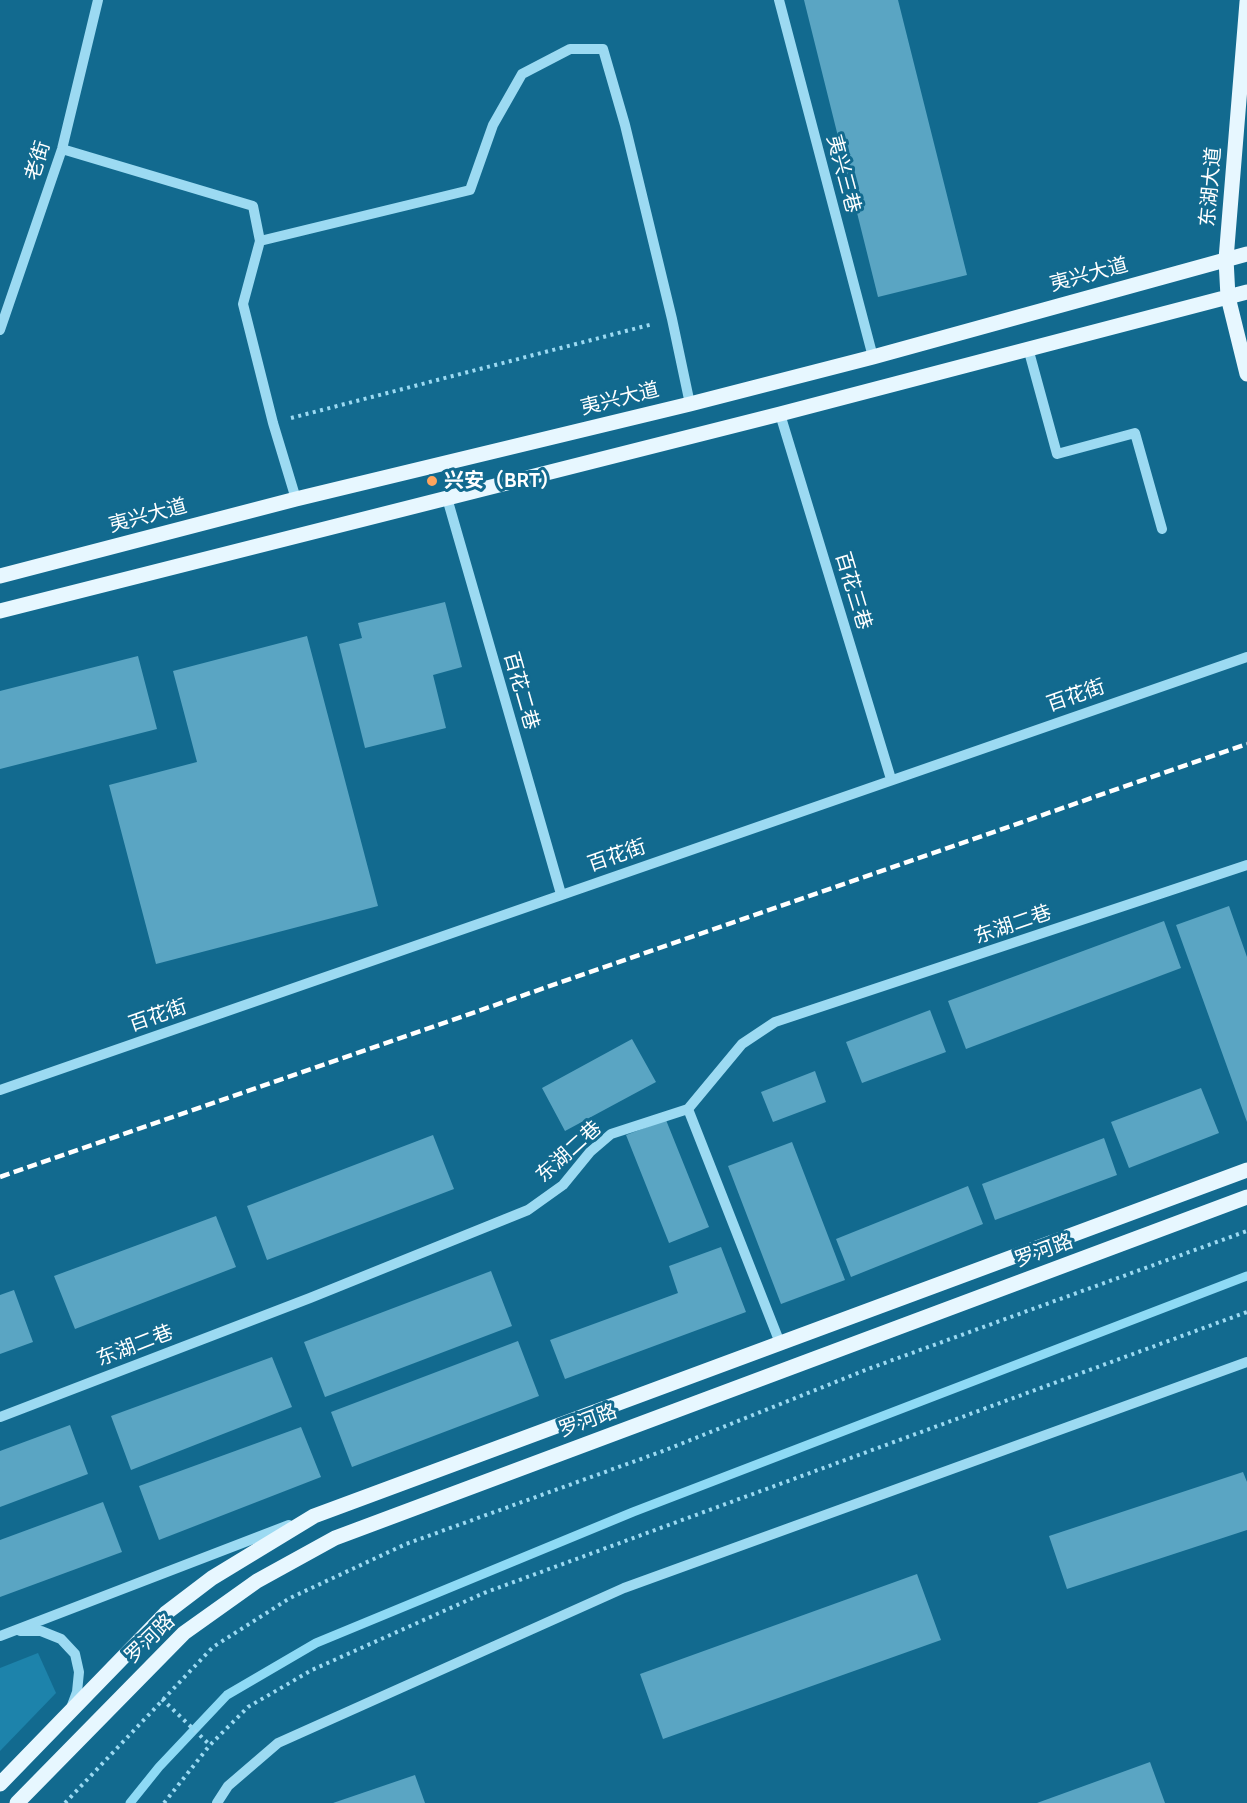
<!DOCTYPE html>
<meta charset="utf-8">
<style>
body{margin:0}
canvas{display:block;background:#126a8f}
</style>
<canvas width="1247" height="1803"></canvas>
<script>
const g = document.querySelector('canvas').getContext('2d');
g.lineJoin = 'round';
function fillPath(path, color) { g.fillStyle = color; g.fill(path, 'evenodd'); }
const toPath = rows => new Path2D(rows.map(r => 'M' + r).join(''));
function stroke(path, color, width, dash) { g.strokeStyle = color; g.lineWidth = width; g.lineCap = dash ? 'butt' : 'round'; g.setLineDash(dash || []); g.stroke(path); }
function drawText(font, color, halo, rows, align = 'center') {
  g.font = font + ' Cabin,"Noto Sans SC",sans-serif'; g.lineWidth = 6; g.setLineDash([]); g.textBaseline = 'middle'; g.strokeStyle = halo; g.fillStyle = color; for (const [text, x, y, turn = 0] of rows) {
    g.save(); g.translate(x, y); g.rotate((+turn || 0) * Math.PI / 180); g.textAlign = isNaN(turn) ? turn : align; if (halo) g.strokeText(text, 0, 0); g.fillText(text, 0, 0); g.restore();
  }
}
fillPath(toPath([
 [38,1653,56,1693,0,1751,0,1668]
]), '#1d83ab');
stroke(toPath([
 [130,1803,159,1767,227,1695,316,1643,633,1512,1247,1276]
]), '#8edaf5', 9);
fillPath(toPath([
 [804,0,898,0,967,275,878,297],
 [445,602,462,667,433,675,446,728,365,748,339,644,362,638,358,623],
 [307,636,378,906,156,964,109,785,197,762,173,671],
 [138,656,157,729,0,769,0,691],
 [1229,906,1247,957,1247,1122,1176,925],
 [1164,921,1181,968,966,1049,948,1001],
 [930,1010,946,1052,862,1083,846,1042],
 [632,1039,656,1082,565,1131,542,1088],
 [815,1071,826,1102,773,1122,761,1092],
 [1201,1088,1219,1133,1129,1168,1111,1122],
 [666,1120,709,1227,669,1243,626,1135],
 [433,1135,454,1189,267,1260,247,1206],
 [1104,1138,1117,1175,995,1220,982,1184],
 [792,1142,845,1280,781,1304,728,1166],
 [968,1186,983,1224,851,1277,836,1239],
 [216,1216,236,1267,75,1329,54,1276],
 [721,1247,746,1312,565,1379,550,1340,678,1293,669,1266],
 [491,1271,512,1326,325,1397,304,1342],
 [14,1290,33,1342,0,1354,0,1295],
 [518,1341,539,1396,352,1467,331,1412],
 [272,1357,292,1407,131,1470,111,1416],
 [70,1425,88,1474,0,1507,0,1451],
 [301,1427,321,1477,159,1540,139,1486],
 [1243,1472,1247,1482,1247,1530,1067,1589,1049,1536],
 [103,1502,122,1552,0,1597,0,1540],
 [917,1574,941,1640,663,1739,640,1674],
 [1150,1762,1165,1803,1037,1803],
 [415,1775,425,1803,333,1803]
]), '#5aa5c3');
stroke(toPath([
 [291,418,653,324],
 [162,1699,210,1745],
 [65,1803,213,1647,290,1598,406,1544,663,1451,868,1369,1247,1231],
 [164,1803,210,1745,248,1707,312,1670,484,1593,1247,1312]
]), '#9cdaf2', 4, [3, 4.5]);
stroke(toPath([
 [779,0,873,357],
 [62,149,253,206,260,241],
 [0,330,62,149,98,0],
 [1028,348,1057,454,1135,433,1162,529],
 [780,414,891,779],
 [447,498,561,894],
 [296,499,273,423,243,304,260,241,470,190,493,125,522,74,570,49,603,49,625,125,672,319,690,404],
 [0,1090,1247,657],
 [688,1109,780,1343],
 [0,1417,310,1298,528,1210,563,1185,590,1152,611,1134,688,1109,742,1044,775,1022,1247,865],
 [20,1631,41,1631,61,1639,75,1654,79,1672,77,1692,71,1708],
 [0,1636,289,1525],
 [217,1803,228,1786,278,1743,624,1588,1247,1362]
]), '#9cdaf2', 10);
stroke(toPath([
 [1247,2,1226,259,1228,297,1247,374],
 [0,576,296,499,690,404,873,357,1247,254],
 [0,611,780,414,1247,292],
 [0,1784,166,1613,212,1578,314,1516,1247,1170],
 [17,1803,184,1633,257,1581,335,1538,1247,1197]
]), '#e7f7ff', 15);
stroke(toPath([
 [0,1177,1247,744]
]), '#fff', 4.5, [10, 4.5]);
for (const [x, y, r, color] of [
 [432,481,6,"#ffa45d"]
]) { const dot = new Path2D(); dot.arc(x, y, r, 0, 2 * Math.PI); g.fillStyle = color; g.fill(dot); stroke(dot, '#126a8f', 2); }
drawText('20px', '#fff', '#126a8f', [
 ["老街",38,161,-72],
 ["夷兴三巷",843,174,75],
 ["东湖大道",1211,187,-85],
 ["夷兴大道",1089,275,-15],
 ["夷兴大道",620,399,-14],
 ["夷兴大道",148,516,-15],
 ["百花三巷",853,591,73],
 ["百花二巷",521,691,74],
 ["百花街",1076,696,-19],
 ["百花街",617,856,-19],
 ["东湖二巷",1013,925,-19],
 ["百花街",158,1016,-19],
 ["东湖二巷",569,1152,-42],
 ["罗河路",1044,1251,-20],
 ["东湖二巷",135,1346,-21],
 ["罗河路",588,1421,-20],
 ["罗河路",150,1639,-44]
]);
drawText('bold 20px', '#fff', '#126a8f', [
 ["兴安（BRT）",444,481]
], 'left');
</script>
